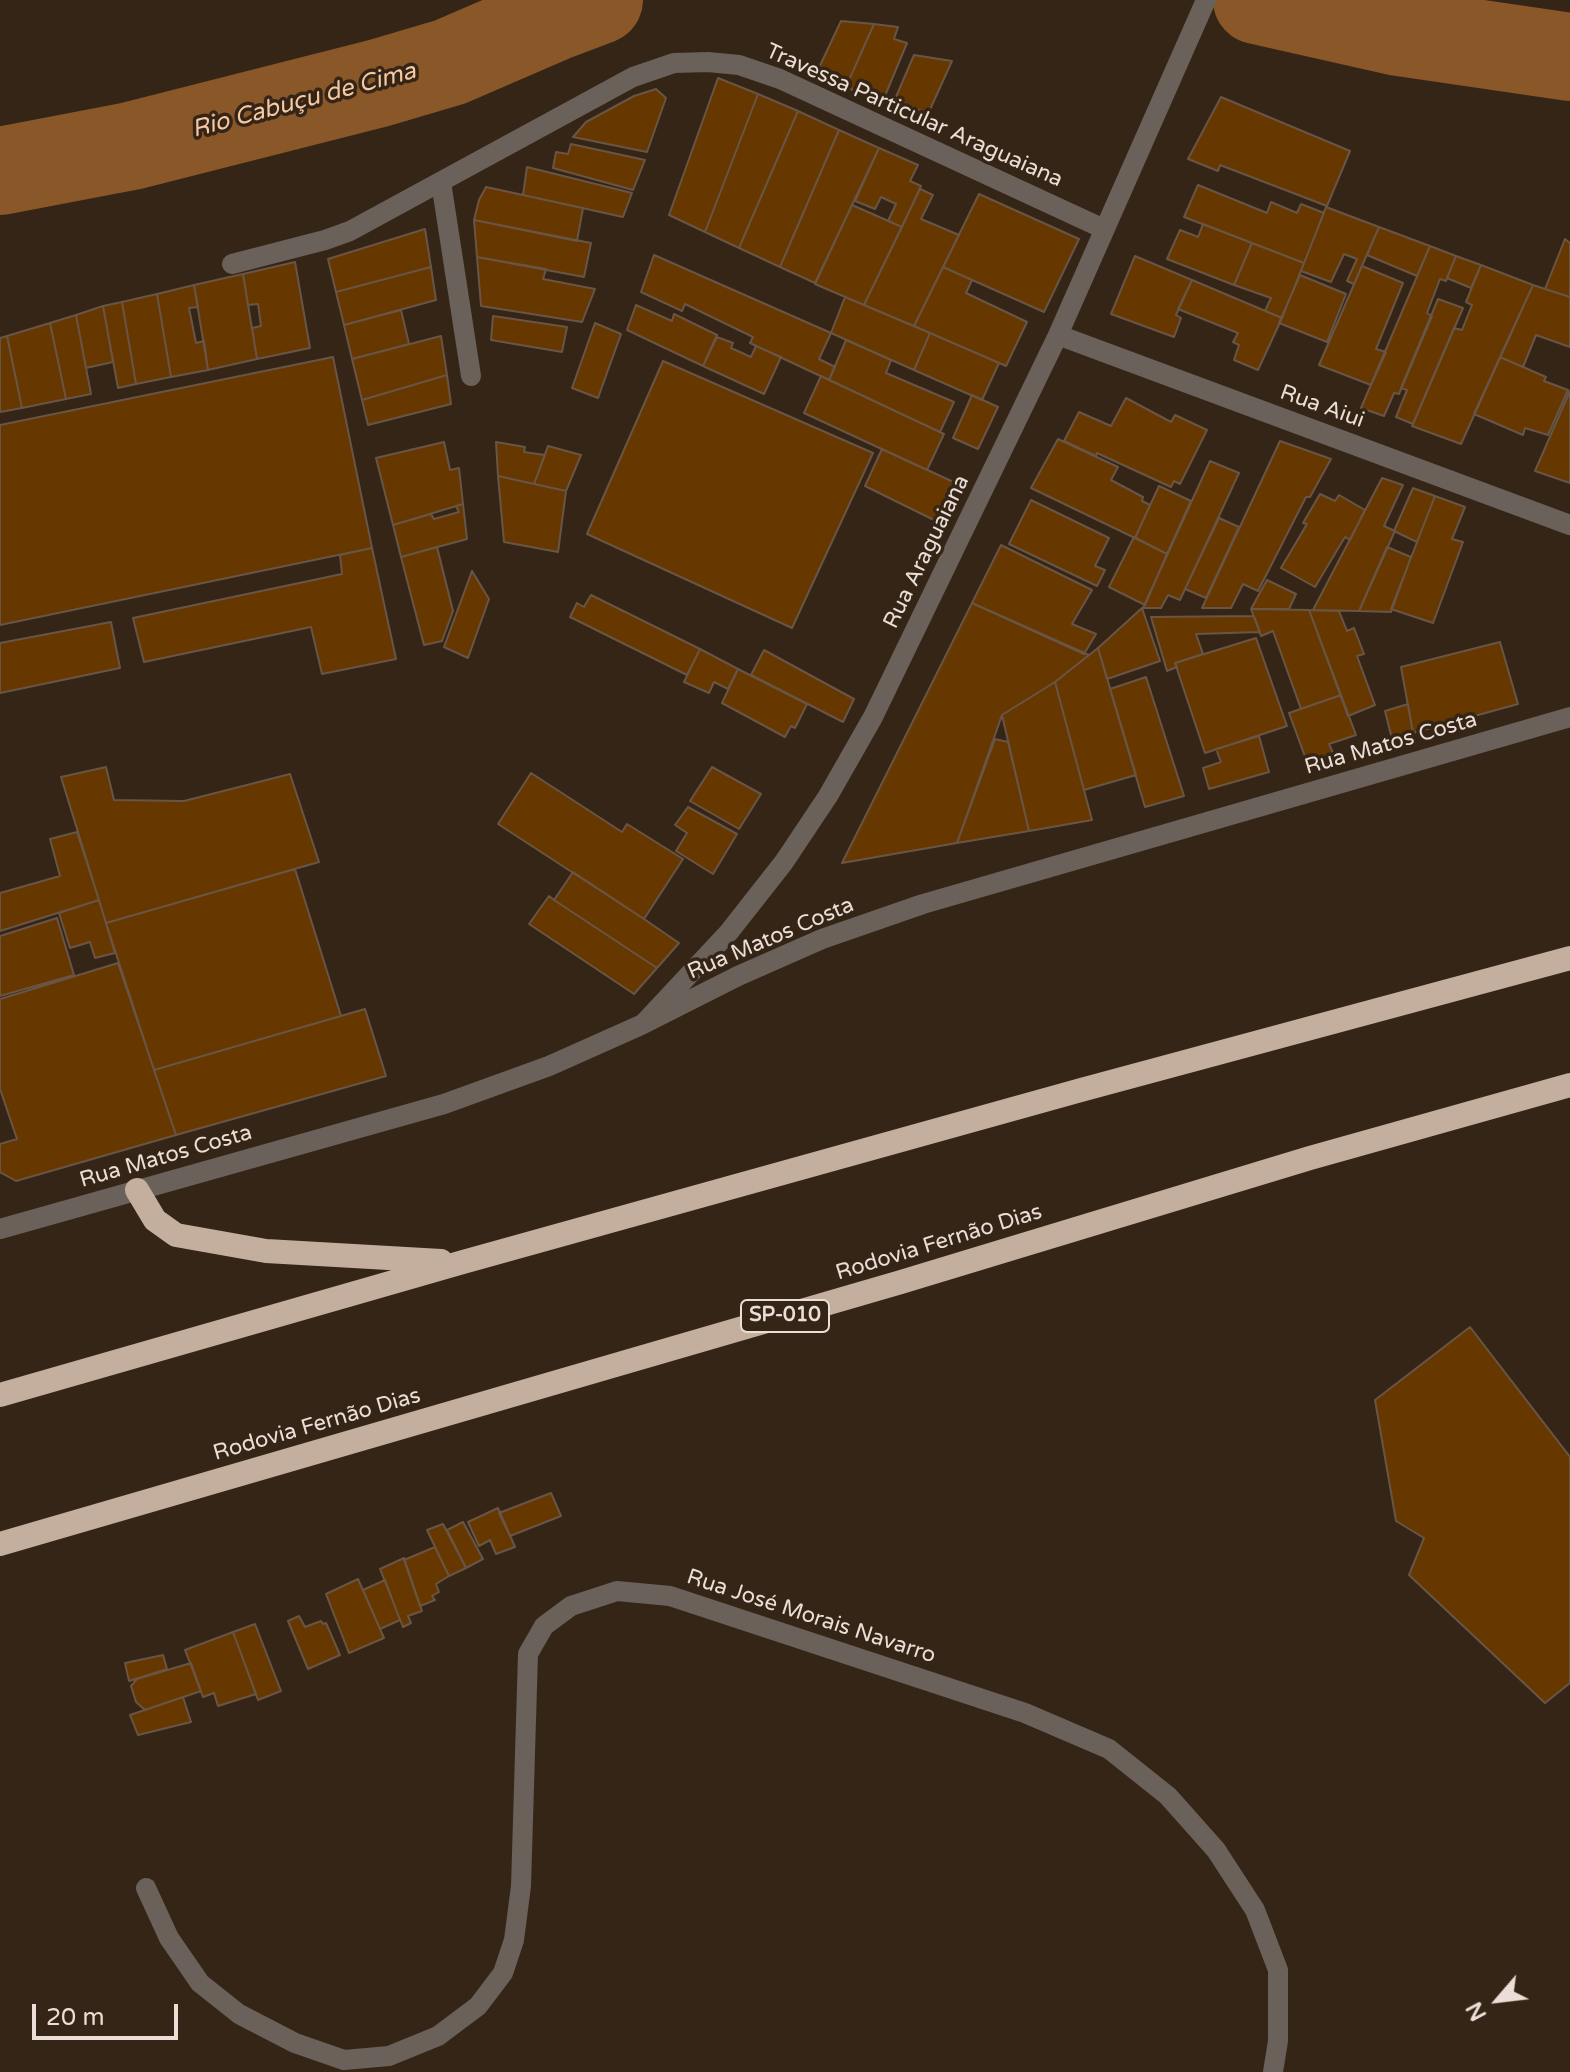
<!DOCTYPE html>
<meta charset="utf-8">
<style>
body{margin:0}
#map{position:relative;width:1570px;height:2072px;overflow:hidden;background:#352517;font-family:"Varela Round",sans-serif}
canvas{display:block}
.north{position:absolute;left:1458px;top:1960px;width:80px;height:80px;-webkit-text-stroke:6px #352517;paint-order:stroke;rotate:242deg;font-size:22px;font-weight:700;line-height:32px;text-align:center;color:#eaded6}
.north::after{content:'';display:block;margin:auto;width:28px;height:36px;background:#eaded6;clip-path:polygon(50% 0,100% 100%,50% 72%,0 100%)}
.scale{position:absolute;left:32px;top:2004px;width:146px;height:36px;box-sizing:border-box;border:4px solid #eaded6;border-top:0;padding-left:10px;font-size:24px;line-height:28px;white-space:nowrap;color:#eaded6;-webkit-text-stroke:6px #352517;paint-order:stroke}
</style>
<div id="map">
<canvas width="1570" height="2072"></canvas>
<div class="north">N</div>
<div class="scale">20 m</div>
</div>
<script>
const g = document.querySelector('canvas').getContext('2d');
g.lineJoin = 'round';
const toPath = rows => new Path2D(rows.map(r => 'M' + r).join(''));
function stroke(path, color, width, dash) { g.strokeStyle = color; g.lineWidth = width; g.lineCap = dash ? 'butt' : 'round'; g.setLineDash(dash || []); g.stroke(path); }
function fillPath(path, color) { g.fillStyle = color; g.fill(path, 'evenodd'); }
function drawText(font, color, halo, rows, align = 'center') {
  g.font = font + ' "Varela Round",sans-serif'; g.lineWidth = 7; g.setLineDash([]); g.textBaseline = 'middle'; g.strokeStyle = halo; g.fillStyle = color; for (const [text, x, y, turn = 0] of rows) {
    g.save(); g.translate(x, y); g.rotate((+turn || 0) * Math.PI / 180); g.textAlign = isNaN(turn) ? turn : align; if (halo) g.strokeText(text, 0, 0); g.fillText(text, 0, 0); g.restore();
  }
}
stroke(toPath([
 [1257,0,1399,32,1570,57],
 [0,171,131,146,379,83,450,62,554,17,599,0]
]), '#8a5729', 88);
const building = toPath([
 [841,21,874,24,846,87,816,74,841,21],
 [874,24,898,27,894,39,907,43,882,103,846,87,874,24],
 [914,55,952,61,928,114,895,99,914,55],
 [718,78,758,94,705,232,669,215,718,78],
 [656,89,666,98,647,152,573,137,586,122,634,96,656,89],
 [758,94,798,111,739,248,705,232,758,94],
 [1221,97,1350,151,1327,206,1220,165,1218,171,1188,159,1221,97],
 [798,111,839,130,780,267,739,248,798,111],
 [839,130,879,148,815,283,780,267,839,130],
 [571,144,645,160,633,190,553,168,556,152,568,154,571,144],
 [879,148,918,165,910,181,921,186,902,227,888,221,896,204,881,197,875,209,855,201,879,148],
 [527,167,632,193,623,217,523,195,527,167],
 [1198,185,1267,213,1271,202,1297,213,1301,204,1324,213,1304,263,1184,217,1198,185],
 [486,187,583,208,577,241,474,220,479,200,486,187],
 [920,189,933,195,921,219,959,235,914,326,864,305,920,189],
 [979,194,1079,239,1044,312,943,267,979,194],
 [852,205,902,227,864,305,815,284,852,205],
 [1326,207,1379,227,1354,284,1347,281,1357,259,1344,254,1331,282,1301,271,1326,207],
 [474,220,591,243,584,277,477,257,474,220],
 [1203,224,1252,243,1234,285,1167,259,1180,230,1198,237,1203,224],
 [1379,227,1430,246,1417,276,1367,255,1379,227],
 [425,229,431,267,336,292,328,259,425,229],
 [1565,239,1570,243,1570,297,1545,289,1565,239],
 [1252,243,1304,263,1282,318,1265,311,1271,298,1234,285,1252,243],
 [1430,246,1456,256,1446,281,1440,279,1427,313,1432,316,1399,394,1394,393,1384,416,1361,408,1430,246],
 [654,255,831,333,819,359,835,367,829,380,750,343,753,337,685,304,682,311,641,292,654,255],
 [1135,256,1192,280,1176,315,1181,318,1174,337,1111,314,1135,256],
 [1456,256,1481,265,1471,288,1447,278,1456,256],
 [477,257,546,269,543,279,595,289,582,322,481,306,477,257],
 [295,262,310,348,257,359,252,328,261,326,258,304,248,305,243,274,295,262],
 [1481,265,1533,285,1461,444,1412,426,1454,328,1462,330,1472,305,1466,302,1481,265],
 [1362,266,1403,283,1376,349,1386,352,1371,385,1319,365,1362,266],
 [431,267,436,300,344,325,336,292,431,267],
 [943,267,972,280,966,293,1027,322,1006,366,914,326,943,267],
 [243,274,257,359,208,370,194,285,243,274],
 [1300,275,1346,294,1327,342,1279,323,1300,275],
 [1192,280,1282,318,1258,370,1234,360,1239,345,1233,342,1238,333,1178,309,1192,280],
 [194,285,198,307,189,308,196,343,204,341,208,370,171,377,157,294,194,285],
 [1533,285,1570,297,1570,347,1536,335,1523,367,1500,357,1533,285],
 [157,294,171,377,136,384,122,302,157,294],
 [845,297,930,333,914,370,831,333,845,297],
 [1438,299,1463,308,1413,424,1396,417,1407,390,1401,388,1438,299],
 [122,302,136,384,118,388,103,306,122,302],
 [636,305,672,321,674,314,717,335,703,366,627,330,636,305],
 [103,306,113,362,86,368,76,315,103,306],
 [401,310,409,344,352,359,344,325,401,310],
 [76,315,91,394,66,399,50,323,76,315],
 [493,316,567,327,562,352,491,340,493,316],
 [50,323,66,399,22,408,7,336,50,323],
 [595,323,621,334,598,398,572,388,595,323],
 [930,333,999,363,982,400,914,370,930,333],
 [7,336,22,408,0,412,0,338,7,336],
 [441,336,447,375,362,400,352,359,441,336],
 [717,337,733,343,731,348,751,357,756,346,781,357,764,394,703,366,717,337],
 [846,340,891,360,886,373,954,402,940,432,829,380,846,340],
 [333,357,372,548,0,625,0,425,333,357],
 [1500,357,1546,377,1544,381,1568,390,1548,435,1525,428,1523,435,1474,414,1500,357],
 [663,361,873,453,792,628,587,534,663,361],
 [447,375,451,404,368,425,362,400,447,375],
 [821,376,944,434,927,470,804,413,821,376],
 [1570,391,1570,483,1535,471,1570,391],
 [972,395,998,407,978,449,953,438,972,395],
 [1126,398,1171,422,1175,415,1207,430,1180,484,1174,481,1171,487,1097,453,1096,456,1064,441,1079,412,1111,426,1126,398],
 [1058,439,1118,467,1111,480,1143,497,1142,501,1150,505,1135,538,1031,488,1058,439],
 [1280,441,1331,459,1310,497,1306,497,1258,591,1243,584,1231,608,1202,608,1280,441],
 [444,442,450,470,459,468,463,504,393,525,376,458,444,442],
 [496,442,525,447,524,452,545,455,534,484,498,476,496,442],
 [548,446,581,455,566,491,534,484,548,446],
 [882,449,960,485,942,524,865,486,882,449],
 [1210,461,1239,473,1180,600,1168,595,1161,608,1143,608,1210,461],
 [498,476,566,491,558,552,504,542,498,476],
 [1382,478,1403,485,1384,526,1395,531,1359,611,1313,610,1382,478],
 [1159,486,1191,501,1167,554,1135,538,1159,486],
 [1413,488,1435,496,1417,542,1394,531,1413,488],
 [1320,494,1335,501,1339,495,1365,510,1350,540,1345,537,1315,587,1281,568,1307,524,1303,523,1320,494],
 [1435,496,1465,507,1452,539,1463,542,1433,623,1391,609,1435,496],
 [1031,500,1109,538,1095,566,1105,570,1097,586,1009,544,1031,500],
 [463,504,467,539,401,557,393,525,431,514,434,519,459,512,456,506,463,504],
 [1219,518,1239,527,1206,598,1185,589,1219,518],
 [1134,537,1167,554,1145,605,1109,587,1134,537],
 [1001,545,1092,590,1072,624,1096,634,1084,654,972,603,1001,545],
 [437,547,453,611,442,641,424,645,401,557,437,547],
 [1387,547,1411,557,1391,612,1359,611,1387,547],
 [372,548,396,659,322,674,311,627,144,662,133,618,342,574,340,555,372,548],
 [472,571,489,599,468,658,444,647,472,571],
 [1267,580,1296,594,1289,609,1251,609,1267,580],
 [591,595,700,649,687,675,570,617,577,603,584,607,591,595],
 [972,603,1089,655,1055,682,1002,715,957,843,842,863,972,603],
 [1142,608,1160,661,1107,679,1098,648,1142,608],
 [1251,609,1309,610,1341,695,1301,709,1273,631,1261,636,1251,609],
 [1309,610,1339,611,1347,631,1354,628,1364,654,1357,656,1375,705,1348,716,1309,610],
 [1254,616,1260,632,1196,634,1203,654,1175,663,1177,667,1167,671,1151,617,1254,616],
 [111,622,120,668,0,693,0,643,111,622],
 [1256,638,1287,726,1205,753,1175,663,1256,638],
 [1500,642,1518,704,1413,733,1401,667,1500,642],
 [1098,648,1136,775,1084,790,1055,682,1098,648],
 [700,649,738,669,728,689,714,682,709,693,684,682,700,649],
 [764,650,854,699,843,722,751,675,764,650],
 [738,669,807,704,795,728,791,726,785,737,722,703,738,669],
 [1146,677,1184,796,1145,807,1110,689,1146,677],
 [1055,682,1092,820,1029,831,1002,715,1055,682],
 [1341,695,1356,735,1329,744,1334,755,1307,762,1289,713,1341,695],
 [1408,704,1413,733,1392,739,1385,711,1408,704],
 [1259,736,1269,772,1209,789,1203,768,1221,762,1216,749,1259,736],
 [995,739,1008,742,1029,831,957,843,995,739],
 [106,767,114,800,184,801,290,774,319,862,106,923,61,777,106,767],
 [712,767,761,794,739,829,690,801,712,767],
 [531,773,622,832,627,824,683,859,644,919,498,824,531,773],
 [688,807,737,834,713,874,676,851,687,833,675,825,688,807],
 [77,832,99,900,0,931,0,893,60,876,50,839,77,832],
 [295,869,341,1016,154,1070,106,923,295,869],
 [573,872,644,919,679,943,657,968,554,900,573,872],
 [549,896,554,900,657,968,634,994,529,924,549,896],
 [99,900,115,953,95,958,90,942,70,948,59,913,99,900],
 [57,918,74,975,0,996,0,936,57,918],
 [118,963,176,1135,16,1181,0,1172,0,1144,17,1139,0,1089,0,999,118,963],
 [365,1009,386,1076,176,1135,154,1070,365,1009],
 [1470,1327,1570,1457,1570,1683,1545,1703,1409,1575,1424,1538,1396,1521,1375,1400,1470,1327],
 [551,1493,561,1516,510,1536,499,1513,551,1493],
 [498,1508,515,1547,496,1554,490,1540,479,1546,468,1522,498,1508],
 [463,1522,483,1559,466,1568,447,1530,463,1522],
 [443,1524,466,1568,449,1576,427,1530,443,1524],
 [435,1547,449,1576,436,1584,439,1592,432,1596,435,1600,420,1606,404,1560,435,1547],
 [404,1558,422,1611,408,1616,411,1623,403,1627,380,1569,404,1558],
 [358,1579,384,1638,349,1653,326,1594,358,1579],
 [385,1580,400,1620,380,1629,363,1590,385,1580],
 [299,1616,305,1627,321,1621,323,1624,326,1623,340,1655,308,1669,288,1621,299,1616],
 [255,1624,281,1691,258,1700,233,1632,255,1624],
 [233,1632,256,1694,218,1706,214,1693,203,1697,185,1650,233,1632],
 [163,1655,167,1669,129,1681,125,1663,163,1655],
 [191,1663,201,1691,145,1710,136,1702,131,1686,137,1679,191,1663],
 [183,1697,191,1722,138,1735,130,1715,183,1697]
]);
fillPath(building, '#673700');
stroke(building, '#685546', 2);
stroke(toPath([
 [441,182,471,376],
 [232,264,325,240,350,231,633,77,674,63,708,62,739,65,780,79,1104,229],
 [1058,335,1570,525],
 [644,1023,729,932,784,862,828,796,873,717,1058,335,1206,0],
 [146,1888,169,1938,200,1983,239,2014,295,2043,344,2060,389,2056,438,2036,478,2006,503,1973,514,1940,521,1886,528,1654,544,1626,571,1606,617,1591,670,1596,1025,1713,1109,1749,1168,1796,1216,1850,1255,1910,1278,1970,1278,2041,1273,2072]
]), '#6a615a', 20);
stroke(toPath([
 [0,1229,444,1104,549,1066,641,1025,738,976,822,939,923,904,1570,717]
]), '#6a615a', 20);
stroke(toPath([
 [137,1190,155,1220,176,1235,266,1251,441,1261],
 [0,1395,463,1262,1081,1090,1570,958],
 [0,1544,901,1282,1310,1158,1570,1085]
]), '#c4af9e', 24);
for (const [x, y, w] of [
 [785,1316,88]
]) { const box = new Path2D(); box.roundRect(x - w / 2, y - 16, w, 32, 6); g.fillStyle = '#352517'; g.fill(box); stroke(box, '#eaded6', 2); }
drawText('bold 20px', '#eaded6', null, [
 ["SP-010",785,1316]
]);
drawText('22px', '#eaded6', '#352517', [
 ["Travessa Particular Araguaiana",914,116,24],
 ["Rua Aiui",1322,407,20],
 ["Rua Araguaiana",927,552,-64],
 ["Rua Matos Costa",1391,744,-16],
 ["Rua Matos Costa",771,939,-23],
 ["Rua Matos Costa",166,1157,-16],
 ["Rodovia Fernão Dias",939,1243,-17],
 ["Rodovia Fernão Dias",317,1425,-16],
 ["Rua José Morais Navarro",811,1617,18]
]);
drawText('italic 24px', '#f7c9a3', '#352517', [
 ["Rio Cabuçu de Cima",304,101,-15]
]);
</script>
